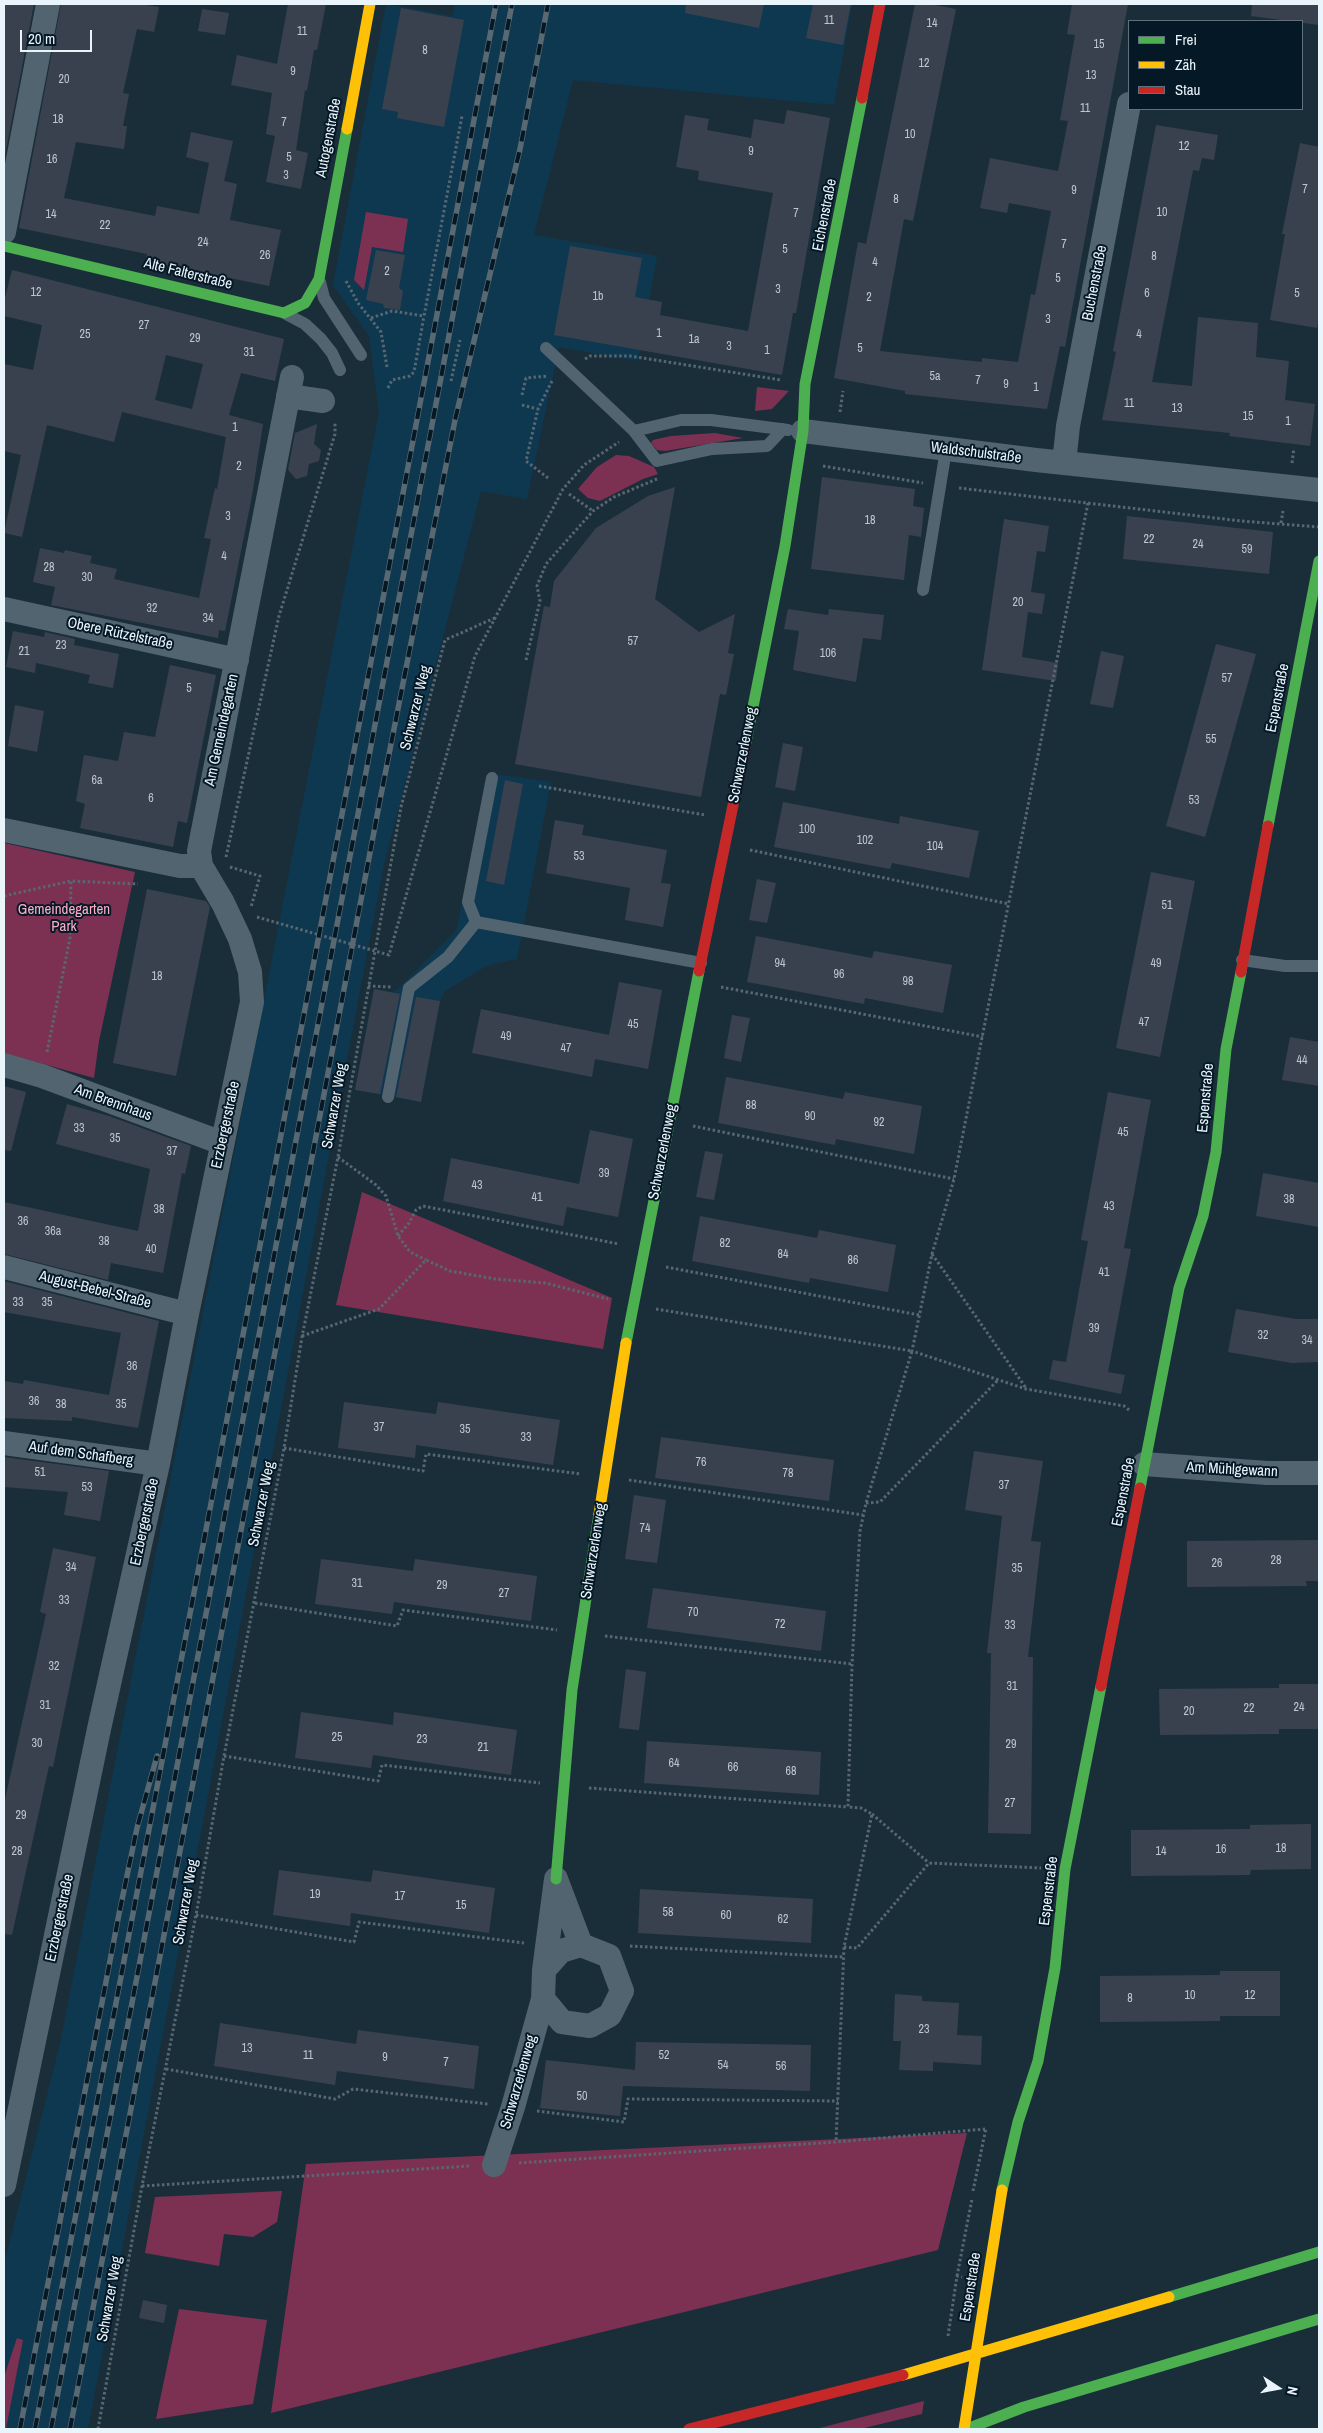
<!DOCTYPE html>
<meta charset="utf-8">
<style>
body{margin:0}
#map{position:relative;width:1323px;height:2433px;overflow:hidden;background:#1a2e3a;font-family:"Archivo Narrow",sans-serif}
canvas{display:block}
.frame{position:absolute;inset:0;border:5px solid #eaf4fb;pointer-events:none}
.legend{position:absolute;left:1128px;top:20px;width:175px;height:90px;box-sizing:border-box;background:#051825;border:1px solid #61707b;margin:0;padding:6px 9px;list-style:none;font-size:15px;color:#eaf4fb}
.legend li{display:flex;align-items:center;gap:10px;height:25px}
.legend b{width:25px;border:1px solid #61707b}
.north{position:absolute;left:1253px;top:2363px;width:50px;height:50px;-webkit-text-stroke:4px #051825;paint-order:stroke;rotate:101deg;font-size:14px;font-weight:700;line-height:20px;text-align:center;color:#eaf4fb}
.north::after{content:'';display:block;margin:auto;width:18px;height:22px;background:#eaf4fb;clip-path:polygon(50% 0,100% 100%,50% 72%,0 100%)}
.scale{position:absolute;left:20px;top:30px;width:72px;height:22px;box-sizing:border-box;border:2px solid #eaf4fb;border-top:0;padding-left:6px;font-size:15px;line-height:18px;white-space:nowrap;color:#eaf4fb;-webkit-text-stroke:4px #051825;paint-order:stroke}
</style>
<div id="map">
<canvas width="1323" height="2433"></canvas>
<div class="frame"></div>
<ul class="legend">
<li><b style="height:6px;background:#4caf50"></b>Frei</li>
<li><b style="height:6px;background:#ffc107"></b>Zäh</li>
<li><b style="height:6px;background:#c62828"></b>Stau</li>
</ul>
<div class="north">N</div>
<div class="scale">20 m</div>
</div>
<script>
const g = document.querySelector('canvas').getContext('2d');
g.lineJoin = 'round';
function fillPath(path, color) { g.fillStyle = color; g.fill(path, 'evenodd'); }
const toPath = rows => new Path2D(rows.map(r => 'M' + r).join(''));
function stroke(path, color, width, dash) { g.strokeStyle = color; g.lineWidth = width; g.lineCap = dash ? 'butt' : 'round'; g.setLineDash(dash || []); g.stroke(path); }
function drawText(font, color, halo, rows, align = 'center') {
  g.font = font + ' "Archivo Narrow",sans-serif'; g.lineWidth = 4; g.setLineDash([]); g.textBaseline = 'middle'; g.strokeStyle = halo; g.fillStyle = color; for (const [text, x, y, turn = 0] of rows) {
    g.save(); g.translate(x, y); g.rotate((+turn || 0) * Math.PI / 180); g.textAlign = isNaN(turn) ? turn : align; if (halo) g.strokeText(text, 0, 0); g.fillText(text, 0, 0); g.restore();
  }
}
fillPath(toPath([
 [386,4,453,16,455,4,852,4,834,105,573,80,534,235,657,256,638,361,559,347,527,499,481,491,384,864,88,2429,4,2429,4,2264,60,2044,379,412,369,336,333,285],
 [490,773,551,782,517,959,496,963,483,968,445,991,440,1001,421,1102,355,1090,374,989,392,992,398,989,456,931]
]), '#0e3850');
fillPath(toPath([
 [366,212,408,219,403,252,372,247,364,290,354,280],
 [757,387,789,391,772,409,755,411],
 [715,433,743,438,665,451,657,450,651,443,653,440,671,436],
 [616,455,629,456,654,467,658,474,643,479,600,501,588,498,578,489,597,467],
 [4,843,135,872,99,1041,94,1078,4,1053],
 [362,1192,612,1298,603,1349,336,1305],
 [967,2133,938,2250,271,2413,306,2164],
 [282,2191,277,2222,253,2237,224,2234,219,2266,145,2253,155,2197],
 [179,2309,267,2320,253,2404,156,2419],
 [17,2338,23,2340,6,2429,4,2429,4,2377],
 [924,2401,922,2414,860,2429,816,2429]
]), '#7d3152');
fillPath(toPath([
 [4,4,34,4,4,161],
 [61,4,140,4,159,7,154,32,137,29,123,93,129,94,123,126,127,126,124,149,76,142,64,198,155,216,157,206,199,214,209,163,186,157,191,132,233,141,224,181,237,184,230,220,281,230,269,286,146,261,147,254,19,228],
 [288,4,326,4,317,50,314,50,307,91,305,90,296,150,308,153,301,189,266,182,275,136,266,134,272,93,231,85,237,55,277,64],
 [686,4,764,4,759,28,685,13],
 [813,4,851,4,843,45,806,38],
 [915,4,930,4,956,9,913,221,904,219,880,351,982,362,982,358,1018,362,1031,294,1035,295,1051,211,1009,203,1007,213,980,208,990,158,1058,171,1068,121,1060,120,1075,35,1067,34,1072,4,1128,4,1065,347,1060,346,1047,409,905,394,905,391,834,378,858,242,866,244],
 [1252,4,1319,4,1319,25,1251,16],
 [401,8,464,20,444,127,397,118,398,112,382,109],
 [202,9,229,13,225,35,198,31],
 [787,110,830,118,796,313,793,313,782,375,554,335,570,246,642,258,635,297,662,302,660,315,748,331,773,193,698,180,699,171,676,167,685,115,709,119,707,130,751,138,754,119,784,124],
 [1156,125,1218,135,1214,160,1202,158,1199,171,1193,170,1152,382,1192,386,1198,317,1258,323,1256,357,1289,361,1285,400,1315,404,1310,446,1229,436,1230,433,1102,420,1116,352,1113,351],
 [1300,143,1319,147,1319,315,1317,328,1270,320,1285,234,1282,234],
 [376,250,405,255,399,288,403,291,400,310,384,308,383,304,366,300],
 [12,270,284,339,275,381,241,373,229,415,263,424,252,496,225,631,219,630,218,638,51,605,55,587,33,582,40,548,64,553,65,550,92,556,90,563,117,569,114,579,199,598,211,539,204,538,215,488,217,489,226,437,122,412,114,442,47,425,22,537,4,533,21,455,4,451,4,364,33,370,42,325,4,316,4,302],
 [166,355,203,364,192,409,155,400],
 [317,424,314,444,321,450,319,461,309,464,307,476,296,479,288,470,295,433],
 [822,477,915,489,913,506,924,508,921,537,909,535,904,580,811,569],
 [675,487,655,599,699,632,735,614,728,653,734,654,726,695,720,694,701,797,515,764,544,606,550,607,554,581,596,528,648,496],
 [1127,516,1273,532,1269,574,1123,559],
 [1004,519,1049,526,1045,552,1037,551,1031,592,1045,594,1042,614,1028,612,1022,657,1058,663,1056,681,982,670],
 [788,609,828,615,829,609,884,615,881,640,863,638,856,682,793,670,799,631,784,629],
 [13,631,44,637,45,632,75,639,74,645,119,654,113,688,88,683,90,675,36,663,35,673,6,667],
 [1216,644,1256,654,1205,837,1166,826],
 [1101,651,1124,656,1113,708,1090,704],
 [170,665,216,675,187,823,178,821,173,847,80,828,85,804,76,801,84,755,118,761,124,732,155,737],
 [15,705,44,711,37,752,8,746],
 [783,743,803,747,795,791,775,787],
 [505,780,523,784,504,885,486,881],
 [783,802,899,824,900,816,979,831,969,878,892,863,890,869,774,847],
 [555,820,584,825,582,835,667,850,661,883,671,884,663,927,625,920,630,888,546,873],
 [1151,872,1195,881,1160,1057,1116,1048],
 [757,879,776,883,767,923,749,920],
 [147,889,206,901,210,907,176,1076,113,1063],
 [756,936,872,958,874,951,952,965,943,1013,865,998,864,1004,747,982],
 [619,982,662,990,648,1069,595,1059,592,1077,472,1053,481,1009,609,1035],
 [374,989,400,994,380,1094,355,1090],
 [416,997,440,1001,421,1102,396,1097],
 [732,1015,750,1018,741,1062,724,1058],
 [1290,1037,1319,1042,1319,1086,1282,1080],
 [726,1077,843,1099,845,1092,922,1106,914,1154,836,1139,835,1145,718,1123],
 [4,1086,26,1092,11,1151,4,1150],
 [1108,1092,1151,1100,1124,1248,1131,1249,1108,1372,1125,1375,1121,1394,1049,1379,1053,1360,1066,1362,1088,1241,1081,1240],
 [67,1104,109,1116,191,1146,185,1174,182,1173,163,1273,111,1263,108,1280,4,1254,4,1202,138,1231,150,1169,56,1144],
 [590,1130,633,1139,618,1217,567,1207,563,1226,443,1201,451,1158,579,1184],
 [705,1151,723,1154,714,1200,696,1197],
 [1263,1173,1319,1183,1319,1227,1256,1216],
 [700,1216,817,1238,819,1230,896,1245,888,1292,810,1278,809,1283,692,1261],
 [4,1281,159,1321,138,1428,72,1417,72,1421,4,1418,4,1381,23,1384,24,1380,109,1395,121,1333,4,1312],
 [1236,1309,1296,1319,1319,1319,1319,1362,1292,1363,1228,1352],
 [344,1402,436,1414,438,1402,560,1420,553,1465,416,1445,415,1458,338,1448],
 [661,1437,834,1460,829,1501,655,1478],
 [974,1451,1043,1461,1031,1541,1041,1542,1028,1657,1033,1657,1031,1834,988,1833,991,1653,987,1653,1002,1516,965,1510],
 [4,1457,109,1471,100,1521,64,1515,68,1492,4,1487],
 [634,1495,666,1500,657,1563,625,1559],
 [1319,1540,1319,1581,1306,1581,1307,1586,1187,1587,1187,1541],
 [53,1548,96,1557,53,1767,49,1766,12,1935,4,1934,4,1804,46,1614,40,1612],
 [321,1559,413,1571,415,1559,537,1576,531,1621,394,1602,392,1614,315,1604],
 [653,1588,826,1611,821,1651,647,1628],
 [626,1669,646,1672,639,1730,619,1728],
 [1279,1684,1319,1684,1319,1729,1279,1729,1279,1734,1160,1735,1159,1689,1279,1688],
 [301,1712,393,1725,394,1712,517,1730,511,1775,373,1755,371,1768,295,1758],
 [647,1741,821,1752,819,1795,644,1783],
 [1311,1824,1311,1869,1251,1870,1250,1875,1131,1876,1131,1830,1250,1829,1250,1825],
 [279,1870,371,1882,373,1870,495,1888,489,1933,351,1913,350,1926,273,1915],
 [640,1889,813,1899,811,1943,638,1933],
 [1220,1971,1280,1971,1280,2016,1220,2016,1220,2021,1100,2022,1100,1976,1220,1975],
 [895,1994,922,1996,922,2001,959,2003,957,2035,982,2036,981,2065,933,2062,933,2071,899,2070,901,2041,893,2041],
 [220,2023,356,2044,358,2030,479,2046,474,2089,337,2071,335,2085,214,2066],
 [636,2042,811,2045,810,2091,623,2086,620,2116,540,2108,546,2060,635,2070],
 [143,2300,167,2305,164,2323,139,2318]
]), '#3a414e');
stroke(toPath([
 [346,281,358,303,381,332,387,367],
 [371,318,392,311,424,316,462,116],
 [585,359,590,356,630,356,781,380],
 [451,381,460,340],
 [388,388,392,380,410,376,414,372,424,316],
 [522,395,526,378,548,376],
 [522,405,538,409],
 [840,412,843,391],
 [1292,463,1294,448],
 [823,466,923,483],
 [548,478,526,461,538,409,553,379],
 [959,488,1241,521,1319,527],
 [569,494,593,511],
 [1088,503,954,1179,932,1254,912,1351,1026,1389,1124,1406,1129,1410],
 [1281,523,1283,511],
 [526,660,540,601,537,586,546,564,593,511,614,497,657,479],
 [539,786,705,815],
 [750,850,1009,904],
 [226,857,279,616,335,434,335,422],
 [230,867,260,876,251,907],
 [4,896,71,881],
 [257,917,389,955,475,656,563,489,584,465,619,442],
 [368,986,391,987],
 [721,987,983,1037],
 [47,1052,70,938,71,881,138,884],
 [693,1126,954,1179],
 [338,1157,376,1185,386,1196,398,1236,410,1252,426,1260],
 [398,1236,409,1223,416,1210,423,1206,619,1244],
 [932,1254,1026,1388],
 [666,1267,919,1315],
 [656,1309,912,1351,866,1503,860,1531,852,1664,848,1807,861,1808,872,1814,844,1947,836,2142],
 [302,1336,379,1309,426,1260,450,1271,495,1279,545,1283,608,1299],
 [284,1448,423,1471,426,1454,581,1474],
 [629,1480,863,1515],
 [866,1503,880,1502,998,1380],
 [255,1603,397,1626,403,1610,557,1630],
 [605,1636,852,1664],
 [224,1756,378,1781,382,1765,540,1783],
 [589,1788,848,1807],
 [872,1814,929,1863],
 [196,1915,354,1942,359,1922,524,1943],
 [630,1946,843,1957],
 [844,1947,857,1948,929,1863,1041,1868],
 [166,2069,335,2099,353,2089,488,2104],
 [537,2111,624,2122,628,2099,838,2101],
 [519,2163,836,2142,985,2129],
 [142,2186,470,2166],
 [973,2191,986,2128],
 [957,2276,972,2199],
 [948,2336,957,2276,962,2277],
 [98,2429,142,2186,196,1915,224,1756,284,1448,302,1337,338,1157,401,807,445,640,497,617]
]), '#586771', 3, [2.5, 2.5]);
stroke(toPath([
 [320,282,324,298,361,355],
 [286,314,305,324,321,339,332,353,340,370],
 [546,348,634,431,657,461,712,449,767,446,783,429],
 [634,431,681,420,711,420,788,430],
 [923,590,946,450],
 [476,922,468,902,492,778],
 [1242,960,1285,966,1319,966],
 [388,1097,409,988,448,957,476,922,701,963]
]), '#51646f', 12);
stroke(toPath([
 [4,232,48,4],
 [288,396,323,401],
 [803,431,1036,460,1319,490],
 [1064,463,1068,426,1129,104],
 [4,609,237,660],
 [4,830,180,866,201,866],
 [4,1065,42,1076,222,1143],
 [4,1267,187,1314],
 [4,1443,158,1464],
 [1144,1464,1267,1473,1319,1473],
 [544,1970,561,1951,581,1945,609,1956,622,1991,610,2015,590,2026,562,2022,543,1999,544,1970,556,1879,581,1945],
 [494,2165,513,2107,543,1999],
 [4,2185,99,1729,158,1464,187,1314,252,1002,250,972,240,939,223,903,201,866,199,851,292,377]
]), '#51646f', 24);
stroke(toPath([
 [4,246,284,313,305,303,319,279,347,129],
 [746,742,785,546,803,431,805,384,862,98],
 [1268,826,1319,561],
 [626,1343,699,971],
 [1140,1488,1179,1288,1203,1216,1216,1152,1226,1049,1241,972],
 [556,1879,572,1690,599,1514],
 [1002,2190,1018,2122,1038,2061,1055,1968,1065,1869,1101,1686],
 [1169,2297,1319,2252],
 [967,2429,1024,2407,1319,2319]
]), '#4caf50', 11);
stroke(toPath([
 [347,129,370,4],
 [599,1514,626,1343],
 [903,2375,1169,2297],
 [964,2429,1002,2190]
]), '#ffc107', 11);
stroke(toPath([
 [862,98,880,4],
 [699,971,746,742],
 [1241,972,1268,826],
 [1101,1686,1140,1488],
 [689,2429,903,2375]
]), '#c62828', 11);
const rail = toPath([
 [20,2429,119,1914,137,1828,157,1756],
 [35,2429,496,4],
 [51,2429,512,4],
 [70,2429,380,800,455,420,520,149,548,4]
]);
stroke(rail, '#596871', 5.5);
stroke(rail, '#051825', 4, [11]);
drawText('12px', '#bec7d0', null, [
 ["11",829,21],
 ["14",932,24],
 ["11",302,32],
 ["15",1099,45],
 ["8",425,51],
 ["12",924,64],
 ["9",293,72],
 ["13",1091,76],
 ["20",64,80],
 ["11",1085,109],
 ["18",58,120],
 ["7",284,123],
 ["10",910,135],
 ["12",1184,147],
 ["9",751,152],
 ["5",289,158],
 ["16",52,160],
 ["3",286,176],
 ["7",1305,190],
 ["9",1074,191],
 ["8",896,200],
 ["10",1162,213],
 ["7",796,214],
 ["14",51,215],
 ["22",105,226],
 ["24",203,243],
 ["7",1064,245],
 ["5",785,250],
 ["26",265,256],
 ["8",1154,257],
 ["4",875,263],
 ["2",387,272],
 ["5",1058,279],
 ["3",778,290],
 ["12",36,293],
 ["6",1147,294],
 ["5",1297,294],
 ["1b",598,297],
 ["2",869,298],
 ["3",1048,320],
 ["27",144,326],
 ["1",659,334],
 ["25",85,335],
 ["4",1139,335],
 ["29",195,339],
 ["1a",694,340],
 ["3",729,347],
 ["5",860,349],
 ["1",767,351],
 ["31",249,353],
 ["5a",935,377],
 ["7",978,381],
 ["9",1006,385],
 ["1",1036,388],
 ["11",1129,404],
 ["13",1177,409],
 ["15",1248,417],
 ["1",1288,422],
 ["1",235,428],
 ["2",239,467],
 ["3",228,517],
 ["18",870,521],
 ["22",1149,540],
 ["24",1198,545],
 ["59",1247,550],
 ["4",224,557],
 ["28",49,568],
 ["30",87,578],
 ["20",1018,603],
 ["32",152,609],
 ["34",208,619],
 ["57",633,642],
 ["23",61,646],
 ["21",24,652],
 ["106",828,654],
 ["57",1227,679],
 ["5",189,689],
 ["55",1211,740],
 ["6a",97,781],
 ["6",151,799],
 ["53",1194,801],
 ["100",807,830],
 ["102",865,841],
 ["104",935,847],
 ["53",579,857],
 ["51",1167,906],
 ["94",780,964],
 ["49",1156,964],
 ["96",839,975],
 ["18",157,977],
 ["98",908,982],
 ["47",1144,1023],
 ["45",633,1025],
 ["49",506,1037],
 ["47",566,1049],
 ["44",1302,1061],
 ["88",751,1106],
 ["90",810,1117],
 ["92",879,1123],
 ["33",79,1129],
 ["45",1123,1133],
 ["35",115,1139],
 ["37",172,1152],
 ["39",604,1174],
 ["43",477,1186],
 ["41",537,1198],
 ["38",1289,1200],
 ["43",1109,1207],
 ["38",159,1210],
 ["36",23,1222],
 ["36a",53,1232],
 ["38",104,1242],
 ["82",725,1244],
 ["40",151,1250],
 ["84",783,1255],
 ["86",853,1261],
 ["41",1104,1273],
 ["33",18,1303],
 ["35",47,1303],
 ["39",1094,1329],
 ["32",1263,1336],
 ["34",1307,1341],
 ["36",132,1367],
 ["36",34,1402],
 ["38",61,1405],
 ["35",121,1405],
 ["37",379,1428],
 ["35",465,1430],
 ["33",526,1438],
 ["76",701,1463],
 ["51",40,1473],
 ["78",788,1474],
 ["37",1004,1486],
 ["53",87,1488],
 ["74",645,1529],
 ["28",1276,1561],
 ["26",1217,1564],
 ["34",71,1568],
 ["35",1017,1569],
 ["31",357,1584],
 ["29",442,1586],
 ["27",504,1594],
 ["33",64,1601],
 ["70",693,1613],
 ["72",780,1625],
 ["33",1010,1626],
 ["32",54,1667],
 ["31",1012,1687],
 ["31",45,1706],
 ["24",1299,1708],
 ["22",1249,1709],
 ["20",1189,1712],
 ["25",337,1738],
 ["23",422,1740],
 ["30",37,1744],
 ["29",1011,1745],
 ["21",483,1748],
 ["64",674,1764],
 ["66",733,1768],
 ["68",791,1772],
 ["27",1010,1804],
 ["29",21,1816],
 ["18",1281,1849],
 ["16",1221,1850],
 ["28",17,1852],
 ["14",1161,1852],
 ["19",315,1895],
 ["17",400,1897],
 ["15",461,1906],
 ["58",668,1913],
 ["60",726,1916],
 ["62",783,1920],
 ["10",1190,1996],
 ["12",1250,1996],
 ["8",1130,1999],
 ["23",924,2030],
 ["13",247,2049],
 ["11",308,2056],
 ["52",664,2056],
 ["9",385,2058],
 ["7",446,2063],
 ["54",723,2066],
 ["56",781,2067],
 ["50",582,2097]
]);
drawText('15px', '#eaf4fb', '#051825', [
 ["Autogenstraße",329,138,-79],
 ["Eichenstraße",825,215,-79],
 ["Alte Falterstraße",188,274,14],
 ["Buchenstraße",1095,283,-79],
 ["Waldschulstraße",976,453,7],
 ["Obere Rützelstraße",120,634,12],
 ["Espenstraße",1278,698,-79],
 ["Schwarzer Weg",416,708,-76],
 ["Am Gemeindegarten",222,730,-78],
 ["Schwarzerlenweg",743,755,-79],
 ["Espenstraße",1206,1098,-85],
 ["Am Brennhaus",113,1103,20],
 ["Schwarzer Weg",335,1106,-80],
 ["Erzbergerstraße",226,1125,-78],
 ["Schwarzerlenweg",663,1152,-79],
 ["August-Bebel-Straße",95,1290,14],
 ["Auf dem Schafberg",81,1454,8],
 ["Am Mühlgewann",1232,1470,3],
 ["Espenstraße",1124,1492,-79],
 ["Schwarzer Weg",262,1504,-79],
 ["Erzbergerstraße",145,1522,-78],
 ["Schwarzerlenweg",594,1551,-81],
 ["Espenstraße",1049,1891,-83],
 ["Schwarzer Weg",186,1902,-80],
 ["Erzbergerstraße",60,1918,-78],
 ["Schwarzerlenweg",519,2082,-74],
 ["Espenstraße",971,2287,-81],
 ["Schwarzer Weg",110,2299,-80]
]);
drawText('15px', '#fdaec7', '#051825', [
 ["Gemeindegarten",64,910],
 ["Park",64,927]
]);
</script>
